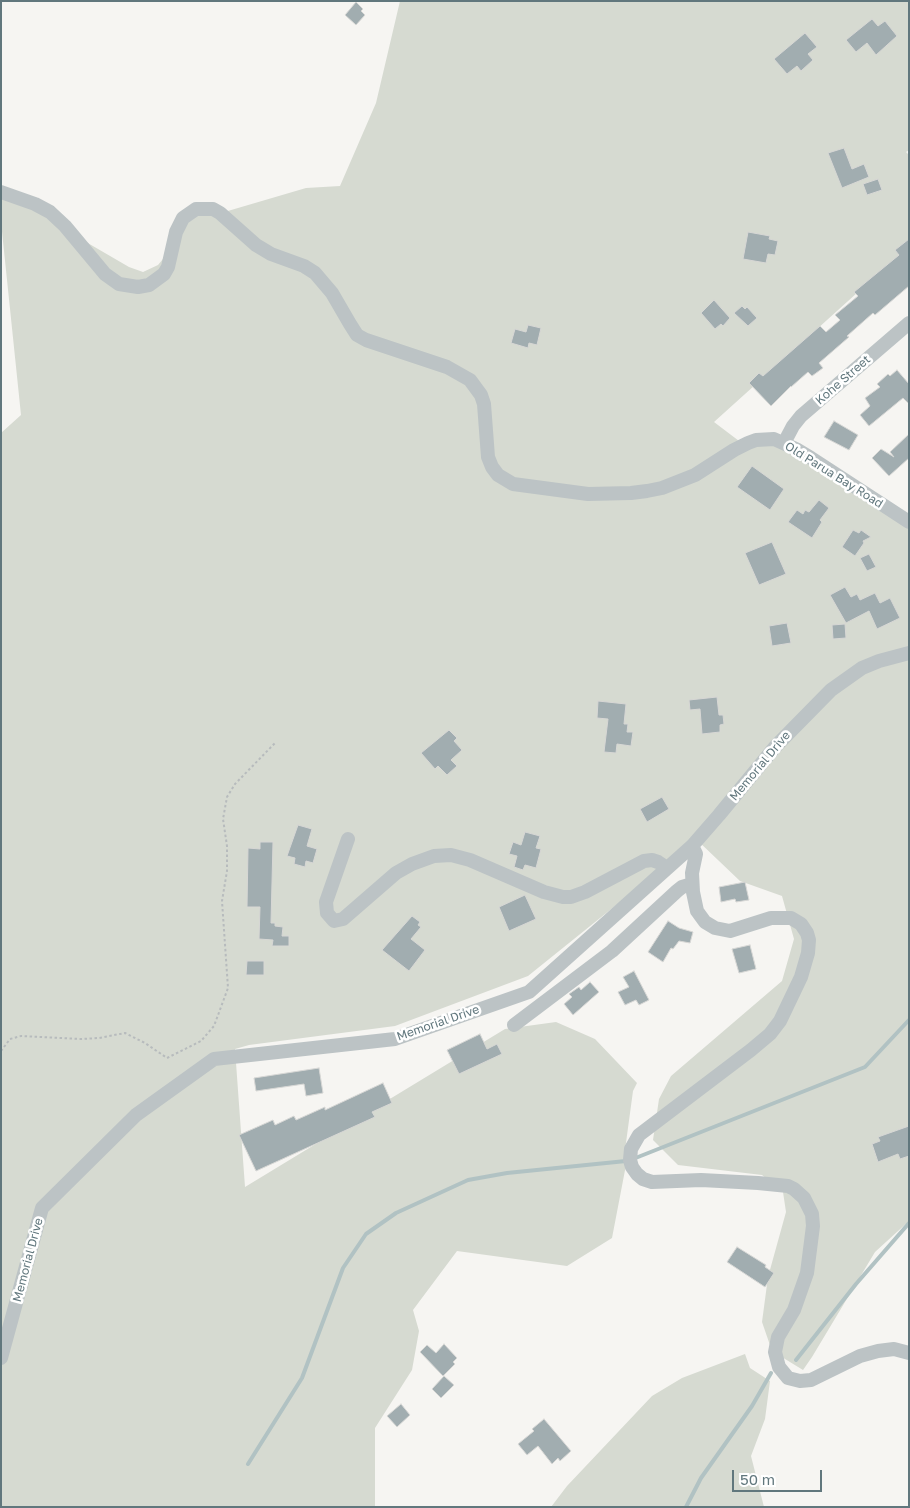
<!DOCTYPE html>
<style>
body{margin:0}
#map{position:relative;width:910px;height:1508px;overflow:hidden;background:#f6f5f2;font-family:"Golos Text",sans-serif}
canvas{display:block}
.frame{position:absolute;inset:0;border:2px solid #61777d;pointer-events:none}
.scale{position:absolute;left:732px;top:1470px;width:90px;height:22px;box-sizing:border-box;border:2px solid #61777d;border-top:0;padding-left:6px;font-size:15px;line-height:18px;white-space:nowrap;color:#61777d;-webkit-text-stroke:4px #fff;paint-order:stroke}
</style>
<div id="map">
<canvas width="910" height="1508"></canvas>
<div class="frame"></div>
<div class="scale">50 m</div>
</div>
<script>
const g = document.querySelector('canvas').getContext('2d');
g.lineJoin = 'round';
function fillPath(path, color) { g.fillStyle = color; g.fill(path, 'evenodd'); }
const toPath = rows => new Path2D(rows.map(r => 'M' + r).join(''));
function stroke(path, color, width, dash) { g.strokeStyle = color; g.lineWidth = width; g.lineCap = dash ? 'butt' : 'round'; g.setLineDash(dash || []); g.stroke(path); }
function drawText(font, color, halo, rows, align = 'center') {
  g.font = font + ' "Golos Text",sans-serif'; g.lineWidth = 5; g.setLineDash([]); g.textBaseline = 'middle'; g.strokeStyle = halo; g.fillStyle = color; for (const [text, x, y, turn = 0] of rows) {
    g.save(); g.translate(x, y); g.rotate((+turn || 0) * Math.PI / 180); g.textAlign = isNaN(turn) ? turn : align; if (halo) g.strokeText(text, 0, 0); g.fillText(text, 0, 0); g.restore();
  }
}
fillPath(toPath([
 [400,1,909,1,909,150,906,152,909,155,909,246,714,422,743,444,780,441,909,526,909,1221,875,1252,812,1357,803,1370,772,1351,762,1322,768,1277,786,1212,783,1192,762,1175,678,1165,653,1140,659,1099,671,1076,782,981,794,939,782,896,740,881,697,840,528,976,395,1026,249,1045,235,1049,245,1187,505,1029,556,1022,595,1039,637,1083,633,1091,625,1150,626,1165,612,1238,567,1266,457,1251,413,1310,419,1331,412,1370,375,1428,375,1507,1,1507,1,433,21,415,1,222,1,187,86,242,129,267,143,272,158,265,177,242,188,222,210,204,221,213,306,188,340,186,376,103],
 [745,1354,750,1368,770,1381,765,1419,751,1456,764,1507,551,1507,567,1486,652,1396,682,1378]
]), '#d6dad1');
stroke(toPath([
 [633,1159,865,1067,909,1020],
 [796,1360,856,1284,909,1223],
 [248,1464,302,1378,343,1268,366,1234,396,1213,468,1180,507,1173,626,1161],
 [686,1507,701,1478,752,1406,771,1373]
]), '#b1c2c3', 4);
const building = toPath([
 [356,2,363,9,361,11,365,15,356,25,345,15,356,2],
 [872,19,878,26,885,21,897,36,876,55,867,43,856,52,846,40,872,19],
 [805,33,817,47,808,54,813,60,801,71,797,66,787,74,774,59,805,33],
 [844,148,852,169,864,164,869,177,842,188,828,153,844,148],
 [878,179,882,190,867,195,863,184,878,179],
 [748,232,770,236,769,239,778,241,775,255,768,254,766,263,743,259,748,232],
 [909,239,909,286,875,315,873,313,847,336,849,337,819,363,823,368,812,376,808,372,791,387,791,386,771,406,749,383,759,373,763,376,820,326,826,332,840,320,835,315,858,296,854,292,899,255,895,250,909,239],
 [714,300,730,318,723,326,721,324,715,329,701,313,714,300],
 [742,306,745,309,747,307,757,318,748,326,734,313,742,306],
 [528,325,541,328,537,345,529,343,528,348,511,343,515,329,526,332,528,325],
 [897,370,909,384,909,404,903,398,869,426,860,415,870,406,865,398,880,387,877,384,888,374,890,376,897,370],
 [834,421,858,435,849,450,824,437,834,421],
 [909,434,909,458,889,476,872,458,881,449,894,457,890,452,909,434],
 [752,466,784,489,770,510,737,487,752,466],
 [819,500,829,508,820,520,822,522,812,538,788,522,797,510,803,514,805,510,809,512,819,500],
 [853,530,859,533,861,530,871,537,863,541,864,543,855,556,842,547,853,530],
 [772,542,786,574,759,585,745,553,772,542],
 [869,554,876,567,867,571,860,558,869,554],
 [845,587,851,597,857,594,860,600,875,593,880,603,890,598,900,618,877,629,869,611,846,623,830,595,845,587],
 [787,623,791,643,772,646,769,626,787,623],
 [845,624,846,638,833,639,832,625,845,624],
 [717,697,719,715,723,715,724,724,720,725,720,732,702,734,700,709,690,710,689,700,717,697],
 [598,701,626,704,624,724,628,724,627,732,633,732,631,746,617,744,616,753,604,752,608,719,597,718,598,701],
 [449,730,457,738,454,741,462,750,451,760,457,766,447,775,438,766,435,769,421,753,449,730],
 [662,797,669,809,647,822,640,809,662,797],
 [298,825,312,829,307,846,317,849,313,863,306,861,305,867,294,864,295,858,287,856,298,825],
 [525,832,540,836,536,848,541,849,536,868,525,865,523,870,514,867,517,856,509,854,513,842,521,845,525,832],
 [260,842,273,842,271,923,275,923,275,926,283,927,282,936,289,936,289,946,272,946,273,940,259,939,260,907,247,907,248,848,260,849,260,842],
 [745,882,749,900,736,902,735,899,721,902,719,887,745,882],
 [525,895,536,919,509,931,499,907,525,895],
 [412,916,420,922,418,925,421,927,411,939,425,950,409,971,382,950,412,916],
 [668,921,679,928,693,932,690,943,679,941,673,949,671,948,663,962,648,952,668,921],
 [750,945,756,969,739,973,732,949,750,945],
 [247,961,264,961,264,975,246,975,247,961],
 [634,971,649,1000,639,1005,636,1000,625,1005,618,992,629,987,623,977,634,971],
 [590,982,599,992,573,1015,564,1004,572,997,569,994,579,987,581,990,590,982],
 [480,1034,487,1049,497,1044,502,1054,459,1074,447,1050,480,1034],
 [319,1068,323,1093,306,1096,304,1084,256,1091,254,1078,319,1068],
 [383,1083,392,1103,372,1112,375,1117,256,1171,239,1135,273,1120,275,1125,294,1116,296,1120,325,1107,325,1110,383,1083],
 [909,1126,909,1156,900,1159,898,1154,878,1162,872,1144,880,1141,878,1137,909,1126],
 [737,1247,766,1265,765,1267,774,1273,765,1287,727,1262,737,1247],
 [444,1344,457,1358,453,1362,455,1364,443,1376,420,1352,427,1345,436,1353,444,1344],
 [444,1376,454,1385,441,1398,432,1389,444,1376],
 [401,1404,410,1415,397,1427,387,1416,401,1404],
 [544,1419,571,1451,560,1461,558,1458,552,1464,538,1446,527,1455,518,1444,534,1431,532,1429,544,1419]
]);
fillPath(building, '#a1adb0');
stroke(building, '#d7d7d5', 1);
stroke(toPath([
 [1,1051,10,1039,21,1036,81,1039,99,1038,125,1033,145,1043,167,1058,201,1041,214,1026,228,988,222,901,227,871,227,846,223,819,227,797,235,784,276,742]
]), '#b7bbbd', 2, [2.5, 2.5]);
stroke(toPath([
 [1,192,35,204,50,212,65,226,105,274,119,284,138,287,149,285,164,274,168,267,176,232,183,218,196,209,213,209,220,213,256,245,271,254,304,266,315,273,332,293,350,324,357,335,366,340,447,367,470,380,481,395,484,404,488,457,492,467,498,475,513,484,588,494,631,493,647,491,662,488,695,475,734,450,748,443,756,440,774,439,796,449,811,458,909,522],
 [784,443,793,426,801,416,909,323],
 [348,839,326,902,327,913,334,921,343,919,396,873,412,864,434,856,451,855,470,860,544,892,563,897,571,897,585,892,644,861,652,860,658,862,667,868],
 [692,846,696,854,692,873,693,892,697,911,705,922,715,928,730,931,771,918,791,918,801,924,807,933,809,940,808,953,801,977,780,1021,770,1034,751,1050,639,1135,631,1149,630,1160,632,1167,637,1174,643,1179,652,1182,701,1180,758,1183,788,1186,794,1189,804,1198,812,1214,813,1226,807,1273,794,1310,778,1337,775,1352,779,1367,788,1378,800,1381,811,1380,860,1356,878,1351,894,1349,909,1353],
 [514,1025,612,951,677,891,682,887,692,884],
 [1,1358,42,1208,136,1115,214,1059,395,1039,529,992,692,846,719,815,775,747,831,690,862,668,879,661,909,653]
]), '#bcc3c5', 14);
drawText('12px', '#61777d', '#fff', [
 ["Kohe Street",843,380,-41],
 ["Old Parua Bay Road",834,475,32],
 ["Memorial Drive",760,766,-50],
 ["Memorial Drive",438,1023,-19],
 ["Memorial Drive",28,1260,-75]
]);
</script>
